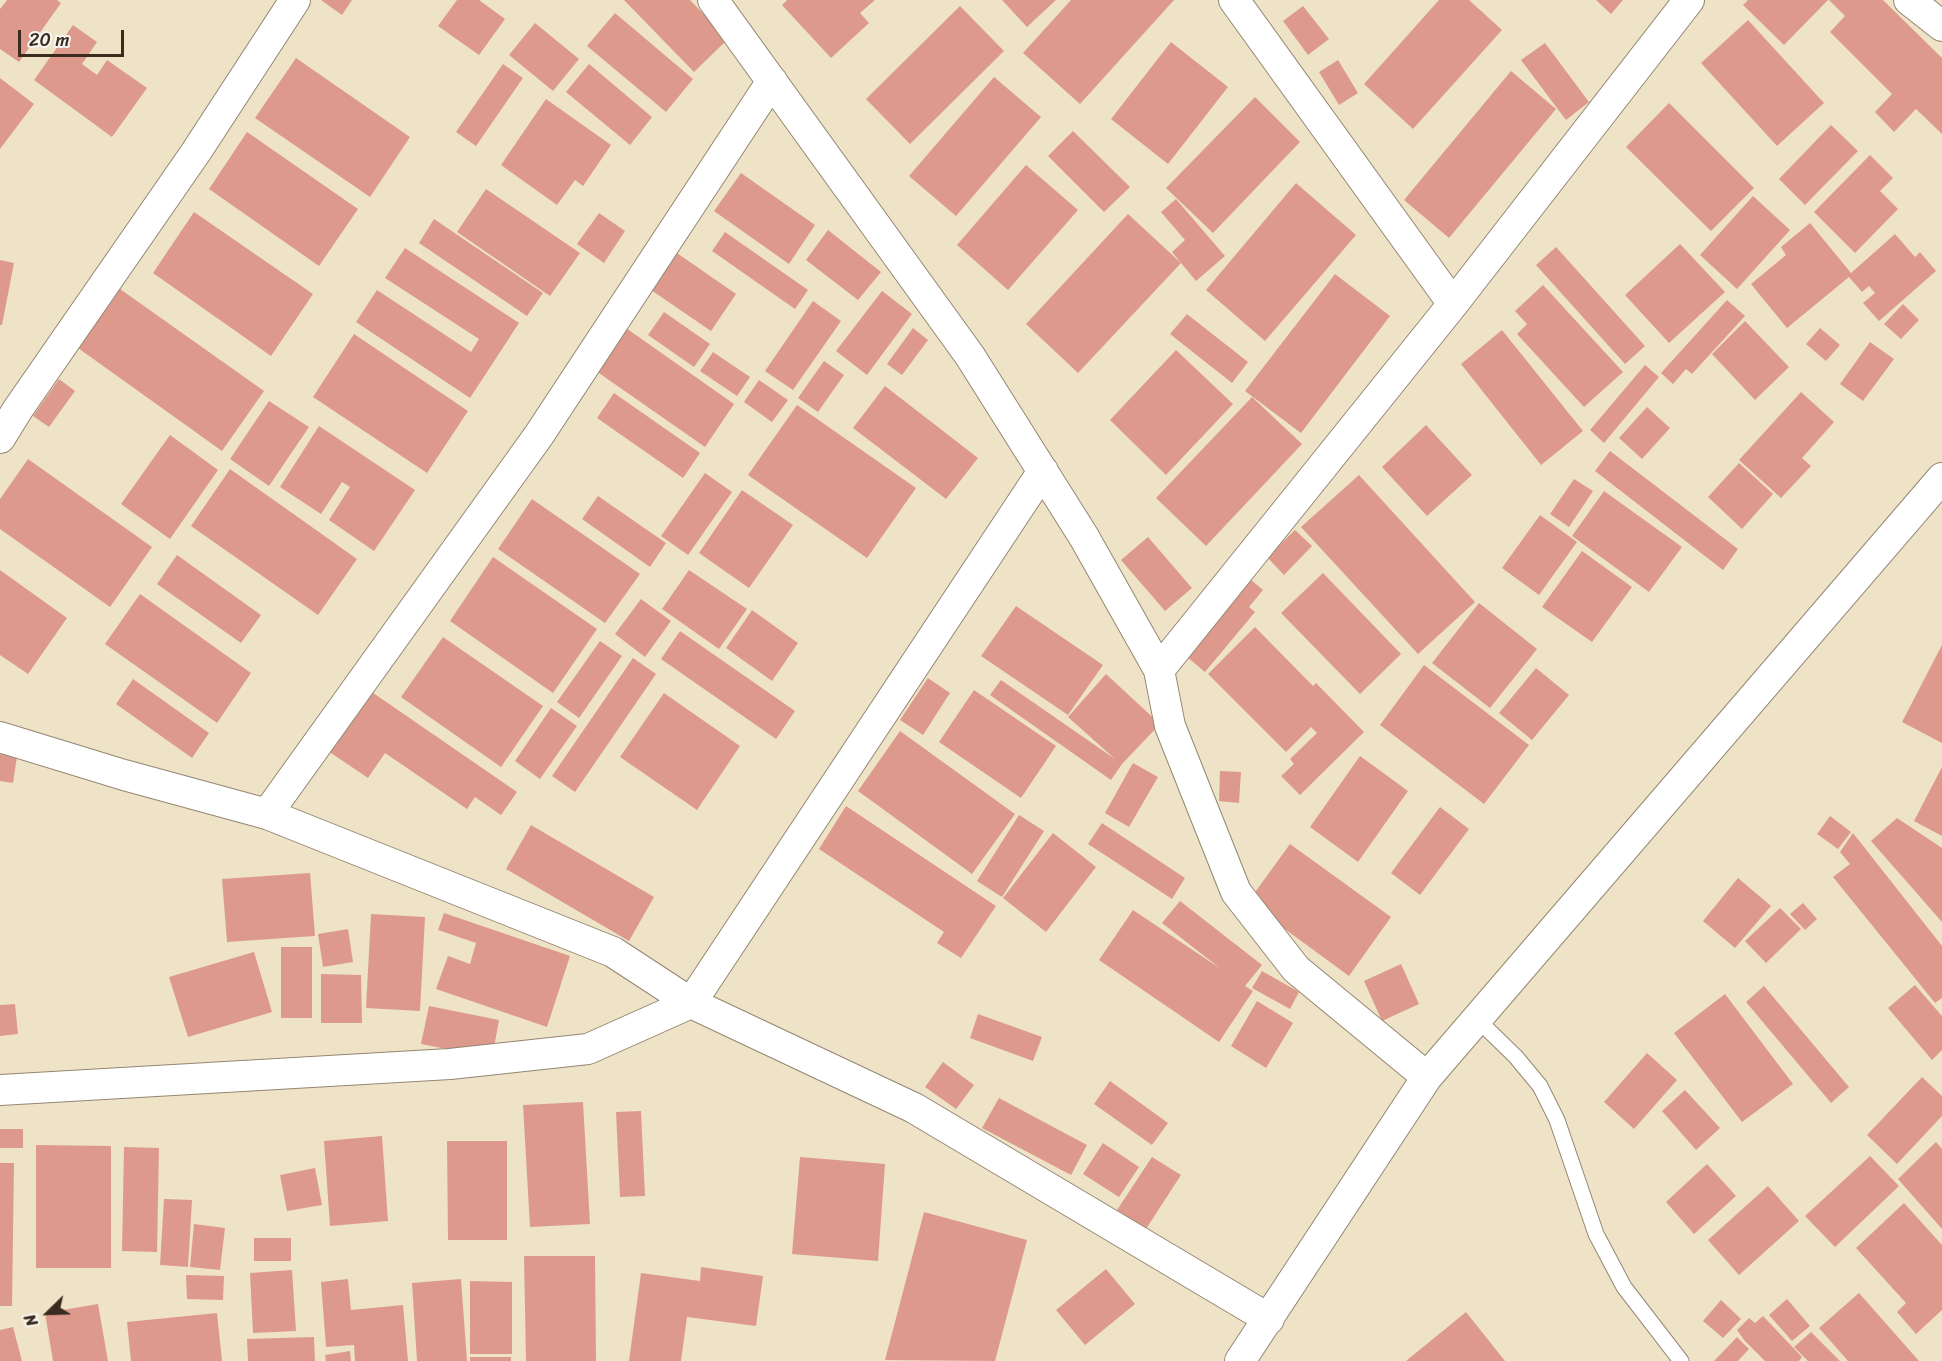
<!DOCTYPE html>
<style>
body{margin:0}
#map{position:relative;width:1942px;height:1361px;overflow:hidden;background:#eee3c7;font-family:Sriracha,sans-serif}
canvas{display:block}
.north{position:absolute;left:18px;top:1283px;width:60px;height:60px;-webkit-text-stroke:4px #f6f6f2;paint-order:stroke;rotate:247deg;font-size:16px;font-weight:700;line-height:24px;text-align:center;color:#3b2a1e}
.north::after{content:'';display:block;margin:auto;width:21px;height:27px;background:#3b2a1e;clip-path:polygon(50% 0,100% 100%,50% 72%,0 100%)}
.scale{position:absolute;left:18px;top:30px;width:106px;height:27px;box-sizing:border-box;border:3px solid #3b2a1e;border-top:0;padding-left:8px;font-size:18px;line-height:21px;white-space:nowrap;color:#3b2a1e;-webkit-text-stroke:4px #f6f6f2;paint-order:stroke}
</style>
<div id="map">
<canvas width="1942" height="1361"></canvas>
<div class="north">N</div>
<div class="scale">20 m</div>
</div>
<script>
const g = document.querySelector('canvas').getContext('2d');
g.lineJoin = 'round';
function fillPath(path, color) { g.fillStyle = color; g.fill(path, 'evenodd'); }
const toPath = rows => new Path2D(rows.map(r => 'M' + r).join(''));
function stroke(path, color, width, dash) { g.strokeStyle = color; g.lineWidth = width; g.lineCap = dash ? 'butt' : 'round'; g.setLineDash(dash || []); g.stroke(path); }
fillPath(toPath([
 [7,0,57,0,61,3,19,62,0,49,0,9],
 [321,0,352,0,342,15],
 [457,0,479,0,505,19,479,55,438,26],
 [624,0,690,0,728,39,694,72],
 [787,0,875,0,860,13,869,23,831,58,782,5],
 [1002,0,1056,0,1027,27],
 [1071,0,1174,0,1080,104,1023,53],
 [1439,0,1469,0,1502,30,1413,129,1364,84],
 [1596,0,1623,0,1611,14],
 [1748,0,1828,0,1784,45,1743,5],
 [1829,0,1883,0,1942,58,1942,134,1916,109,1894,132,1875,112,1892,94,1830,32,1845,16],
 [960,6,1004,51,910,144,866,99],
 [1303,6,1329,39,1308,55,1283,21],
 [615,13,693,79,666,112,587,46],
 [1748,20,1824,103,1777,146,1701,63],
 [535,23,579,59,553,91,509,55],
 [73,25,97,42,82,64,97,75,107,60,147,88,112,137,34,80],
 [1171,42,1228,87,1168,164,1111,119],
 [1545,43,1589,102,1566,120,1521,60],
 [296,58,410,137,370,197,255,118],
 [1338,60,1358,93,1339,105,1319,72],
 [503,64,523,78,476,146,456,132],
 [589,64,652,117,630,145,566,92],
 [1511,71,1556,109,1449,238,1404,200],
 [994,77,1041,117,956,216,909,176],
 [0,78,34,104,0,149],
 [1255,97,1300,142,1213,233,1166,188],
 [546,99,611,145,583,186,575,180,557,205,501,165],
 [1669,103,1754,188,1711,231,1626,147],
 [1831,125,1858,151,1805,205,1779,179],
 [1073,131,1130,187,1104,212,1048,156],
 [247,132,358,209,319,266,209,189],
 [1870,155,1893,178,1880,191,1898,209,1855,253,1814,212],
 [1026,165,1078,210,1008,290,957,245],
 [741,173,815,225,789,264,714,211],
 [1296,183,1356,235,1265,341,1206,290],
 [486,189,580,253,550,296,457,232],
 [1753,196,1790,230,1737,289,1700,255],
 [1176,199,1225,256,1196,281,1172,252,1185,240,1161,212],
 [194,212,313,294,271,356,153,273],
 [599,213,625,231,604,263,577,244],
 [1128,214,1181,263,1078,373,1026,324],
 [434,219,543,293,527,316,419,243],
 [1810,223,1851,273,1895,234,1915,257,1920,252,1936,271,1879,321,1863,303,1875,293,1869,286,1862,292,1849,277,1787,328,1751,284,1786,255,1781,247],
 [828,230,881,272,858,300,806,260],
 [725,232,808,290,795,309,712,251],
 [1680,244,1725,292,1669,343,1625,295],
 [1556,247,1645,346,1625,364,1536,265],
 [405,248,519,323,470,398,356,322,377,290,471,352,479,339,385,278],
 [674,251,736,294,711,331,648,288],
 [0,260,14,263,2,325,0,325],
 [1335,274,1390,316,1301,433,1245,391],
 [113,284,264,391,222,451,71,343],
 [1543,285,1623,372,1584,407,1517,334,1527,324,1515,311],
 [882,291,912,314,867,375,836,351],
 [1727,300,1745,316,1692,374,1686,369,1673,384,1661,373],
 [813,301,841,321,793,390,765,371],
 [1903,304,1919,320,1901,339,1884,324],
 [664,312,710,344,694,367,648,335],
 [1187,314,1248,362,1232,383,1170,334],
 [1745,321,1789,367,1755,400,1712,354],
 [626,328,734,404,705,447,596,371],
 [913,328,928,340,902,375,887,364],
 [1820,328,1840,345,1826,361,1806,344],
 [1502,330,1583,431,1541,465,1461,364],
 [354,334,468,411,427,473,313,397],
 [1870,342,1894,359,1863,401,1840,384],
 [1176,350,1233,404,1166,475,1110,420],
 [713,352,750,377,737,396,700,371],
 [824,361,844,375,818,412,798,398],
 [1645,365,1659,377,1604,443,1590,430],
 [59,379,75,391,49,427,33,416],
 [759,380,788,400,772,422,744,402],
 [885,386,978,458,946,499,853,428],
 [1801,392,1834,422,1802,458,1811,466,1781,498,1739,460],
 [614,393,700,453,683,478,597,418],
 [1252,397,1302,444,1206,546,1156,498],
 [269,401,309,427,269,486,230,459],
 [797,405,916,488,867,558,748,475],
 [1647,407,1670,428,1642,459,1619,438],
 [1426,425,1472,475,1427,516,1382,467],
 [319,426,415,490,374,551,329,520,350,487,342,482,321,514,280,487],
 [170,435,218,470,170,539,121,504],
 [1610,451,1738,549,1723,570,1595,471],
 [28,459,152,547,110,607,0,529,0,499],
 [1739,463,1773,494,1742,529,1708,497],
 [230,469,357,559,318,615,191,526],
 [705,473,732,492,688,555,661,536],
 [1359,475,1475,602,1418,654,1301,527],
 [1574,479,1593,491,1569,527,1550,514],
 [742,490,793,525,749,588,699,553],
 [1604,491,1682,547,1649,592,1572,536],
 [598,496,666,543,650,567,582,519],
 [532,499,640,574,605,623,498,549],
 [1540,515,1577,542,1539,595,1502,568],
 [1295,530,1312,546,1284,575,1267,557],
 [1148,537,1192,588,1165,611,1121,560],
 [1582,551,1632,587,1592,642,1542,607],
 [177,555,261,615,241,643,157,584],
 [493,557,597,629,553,693,450,621],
 [0,570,67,618,28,674,0,655],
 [689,570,747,609,719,649,662,609],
 [1323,573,1401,654,1360,694,1281,613],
 [1244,574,1263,590,1249,607,1255,612,1205,672,1180,651],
 [140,594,251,673,217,723,105,644],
 [641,599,671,621,645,657,615,634],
 [1479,603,1537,649,1490,708,1432,663],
 [1016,606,1103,665,1068,715,981,656],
 [752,610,798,643,772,681,726,648],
 [1255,627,1313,686,1316,683,1364,732,1300,795,1281,776,1294,764,1290,759,1317,733,1311,727,1286,752,1208,674],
 [680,631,795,711,776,739,661,659],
 [443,637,543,706,501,767,401,697],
 [600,641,622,656,579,718,557,702],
 [1942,645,1942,743,1902,722],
 [633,658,656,674,575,792,552,776],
 [1424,665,1529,745,1484,804,1380,725],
 [1536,668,1569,695,1532,740,1499,713],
 [1106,674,1160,724,1122,764,1111,780,990,695,1001,680,1115,759,1068,717],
 [928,678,950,693,923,735,900,720],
 [133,679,209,733,192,758,116,704],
 [366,688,517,792,501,815,475,797,467,809,385,753,368,778,325,749],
 [974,690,1056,746,1021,798,939,742],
 [664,693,740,746,697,810,620,757],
 [551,708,577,726,540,779,515,761],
 [900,731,1015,814,972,874,858,791],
 [0,754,17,756,13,783,0,781],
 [1360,756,1408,791,1358,862,1310,827],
 [1133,763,1158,777,1129,827,1105,813],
 [1942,767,1942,836,1914,821],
 [1220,771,1241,772,1239,803,1219,801],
 [846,806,996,906,961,958,937,943,944,932,819,849],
 [1440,807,1469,829,1420,895,1391,873],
 [1019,815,1044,831,1002,897,977,881],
 [1830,816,1851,832,1838,849,1817,834],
 [1897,818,1942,848,1942,922,1871,841],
 [1102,823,1185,878,1172,899,1088,844],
 [531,825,654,897,629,941,506,869],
 [1053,833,1096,867,1046,932,1003,898],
 [1853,833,1942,946,1942,998,1935,1003,1833,877,1850,864,1840,852],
 [1290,844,1391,917,1349,976,1248,902],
 [310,873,315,936,227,942,222,879],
 [1738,878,1771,906,1735,948,1703,921],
 [1180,901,1262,965,1245,986,1253,991,1219,1042,1099,960,1133,910,1221,969,1162,923],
 [1803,903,1817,919,1805,930,1790,914],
 [1780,908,1801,929,1766,963,1745,941],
 [444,913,570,956,547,1027,436,989,448,956,470,964,476,943,438,930],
 [371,914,425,917,420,1011,366,1008],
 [348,929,353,962,323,967,318,934],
 [281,947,312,947,312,1018,281,1018],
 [254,952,272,1012,188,1037,169,977],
 [1401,964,1419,1004,1382,1021,1364,981],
 [1262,971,1299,992,1290,1009,1252,988],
 [321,974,361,975,362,1023,321,1023],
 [1915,985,1942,1016,1942,1050,1932,1060,1888,1008],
 [1764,986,1849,1087,1831,1103,1746,1002],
 [1725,994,1793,1084,1742,1122,1674,1033],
 [1257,1001,1293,1023,1266,1068,1231,1046],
 [15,1004,18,1034,0,1036,0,1005],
 [429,1006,499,1020,492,1058,421,1044],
 [978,1014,1042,1037,1033,1061,970,1038],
 [1647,1053,1677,1080,1634,1129,1604,1102],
 [943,1062,974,1085,956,1109,925,1087],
 [1922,1077,1942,1096,1942,1116,1897,1164,1867,1135],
 [1110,1081,1168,1123,1152,1145,1094,1104],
 [1685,1090,1720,1128,1696,1150,1662,1111],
 [999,1098,1087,1145,1071,1175,982,1128],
 [583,1102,590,1224,530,1227,523,1105],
 [641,1111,645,1196,620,1197,616,1112],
 [0,1129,23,1129,23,1148,0,1148],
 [382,1136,388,1221,330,1226,324,1141],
 [447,1141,507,1141,507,1240,448,1240],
 [1936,1142,1942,1149,1942,1229,1898,1179],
 [1103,1143,1139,1167,1119,1197,1083,1174],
 [36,1145,111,1146,111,1268,36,1268],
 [124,1147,159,1148,157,1252,122,1251],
 [1870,1156,1899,1186,1835,1247,1805,1216],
 [800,1157,885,1164,878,1261,792,1254],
 [1152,1157,1181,1175,1146,1229,1117,1210],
 [0,1163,14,1163,12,1306,0,1306],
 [1707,1164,1736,1196,1694,1234,1666,1202],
 [315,1168,322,1205,287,1211,280,1175],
 [1768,1186,1799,1221,1739,1275,1708,1240],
 [164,1199,192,1200,188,1267,160,1265],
 [1904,1203,1942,1245,1942,1310,1916,1334,1897,1312,1906,1303,1856,1248],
 [924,1212,1027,1240,995,1361,885,1360],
 [194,1224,225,1228,220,1270,190,1267],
 [254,1238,291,1238,291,1261,254,1261],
 [524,1256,595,1256,596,1361,526,1361],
 [701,1267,763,1276,756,1326,687,1317,681,1361,629,1361,641,1273,700,1281],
 [1106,1269,1135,1304,1085,1345,1056,1310],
 [292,1270,296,1331,253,1333,250,1273],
 [186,1275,224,1276,223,1300,187,1299],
 [348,1279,351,1310,403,1305,408,1361,355,1361,354,1345,326,1347,321,1282],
 [461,1279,467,1361,417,1361,412,1283],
 [470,1281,512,1282,512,1354,470,1354],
 [1859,1293,1919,1361,1848,1361,1819,1328],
 [1787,1299,1810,1326,1792,1341,1769,1315],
 [1721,1300,1741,1319,1723,1338,1703,1321],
 [98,1304,108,1361,53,1361,45,1313],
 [1466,1312,1505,1361,1406,1361],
 [217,1313,222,1361,131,1361,127,1322],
 [1763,1316,1802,1357,1799,1361,1765,1361,1744,1340,1737,1330,1749,1318,1755,1323],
 [13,1327,22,1361,0,1361,0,1330],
 [1811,1332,1840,1361,1808,1361,1794,1347],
 [314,1337,315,1361,248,1361,247,1339],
 [1737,1337,1749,1349,1738,1361,1714,1361],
 [350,1351,351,1361,326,1361,325,1355],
 [470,1357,511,1357,511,1361,470,1361]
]), '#dd9a8c');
const lane = toPath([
 [1477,1019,1516,1057,1540,1086,1557,1120,1596,1234,1624,1287,1681,1361]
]);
const street = toPath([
 [713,0,970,356,1084,537,1159,670,1170,726,1236,892,1296,969,1427,1077],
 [1234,0,1453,304],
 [1909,0,1942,26],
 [0,438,18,409,196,152,295,0],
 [1159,670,1453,304,1689,0],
 [0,737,124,775,267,814,613,952,691,1003,914,1108,1269,1319],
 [267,814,539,435,772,81],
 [0,1090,450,1064,588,1049,691,1003,1043,471],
 [1240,1361,1427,1077,1942,478]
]);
stroke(lane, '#948672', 17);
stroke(street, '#948672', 32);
stroke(lane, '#fff', 15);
stroke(street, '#fff', 30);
</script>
